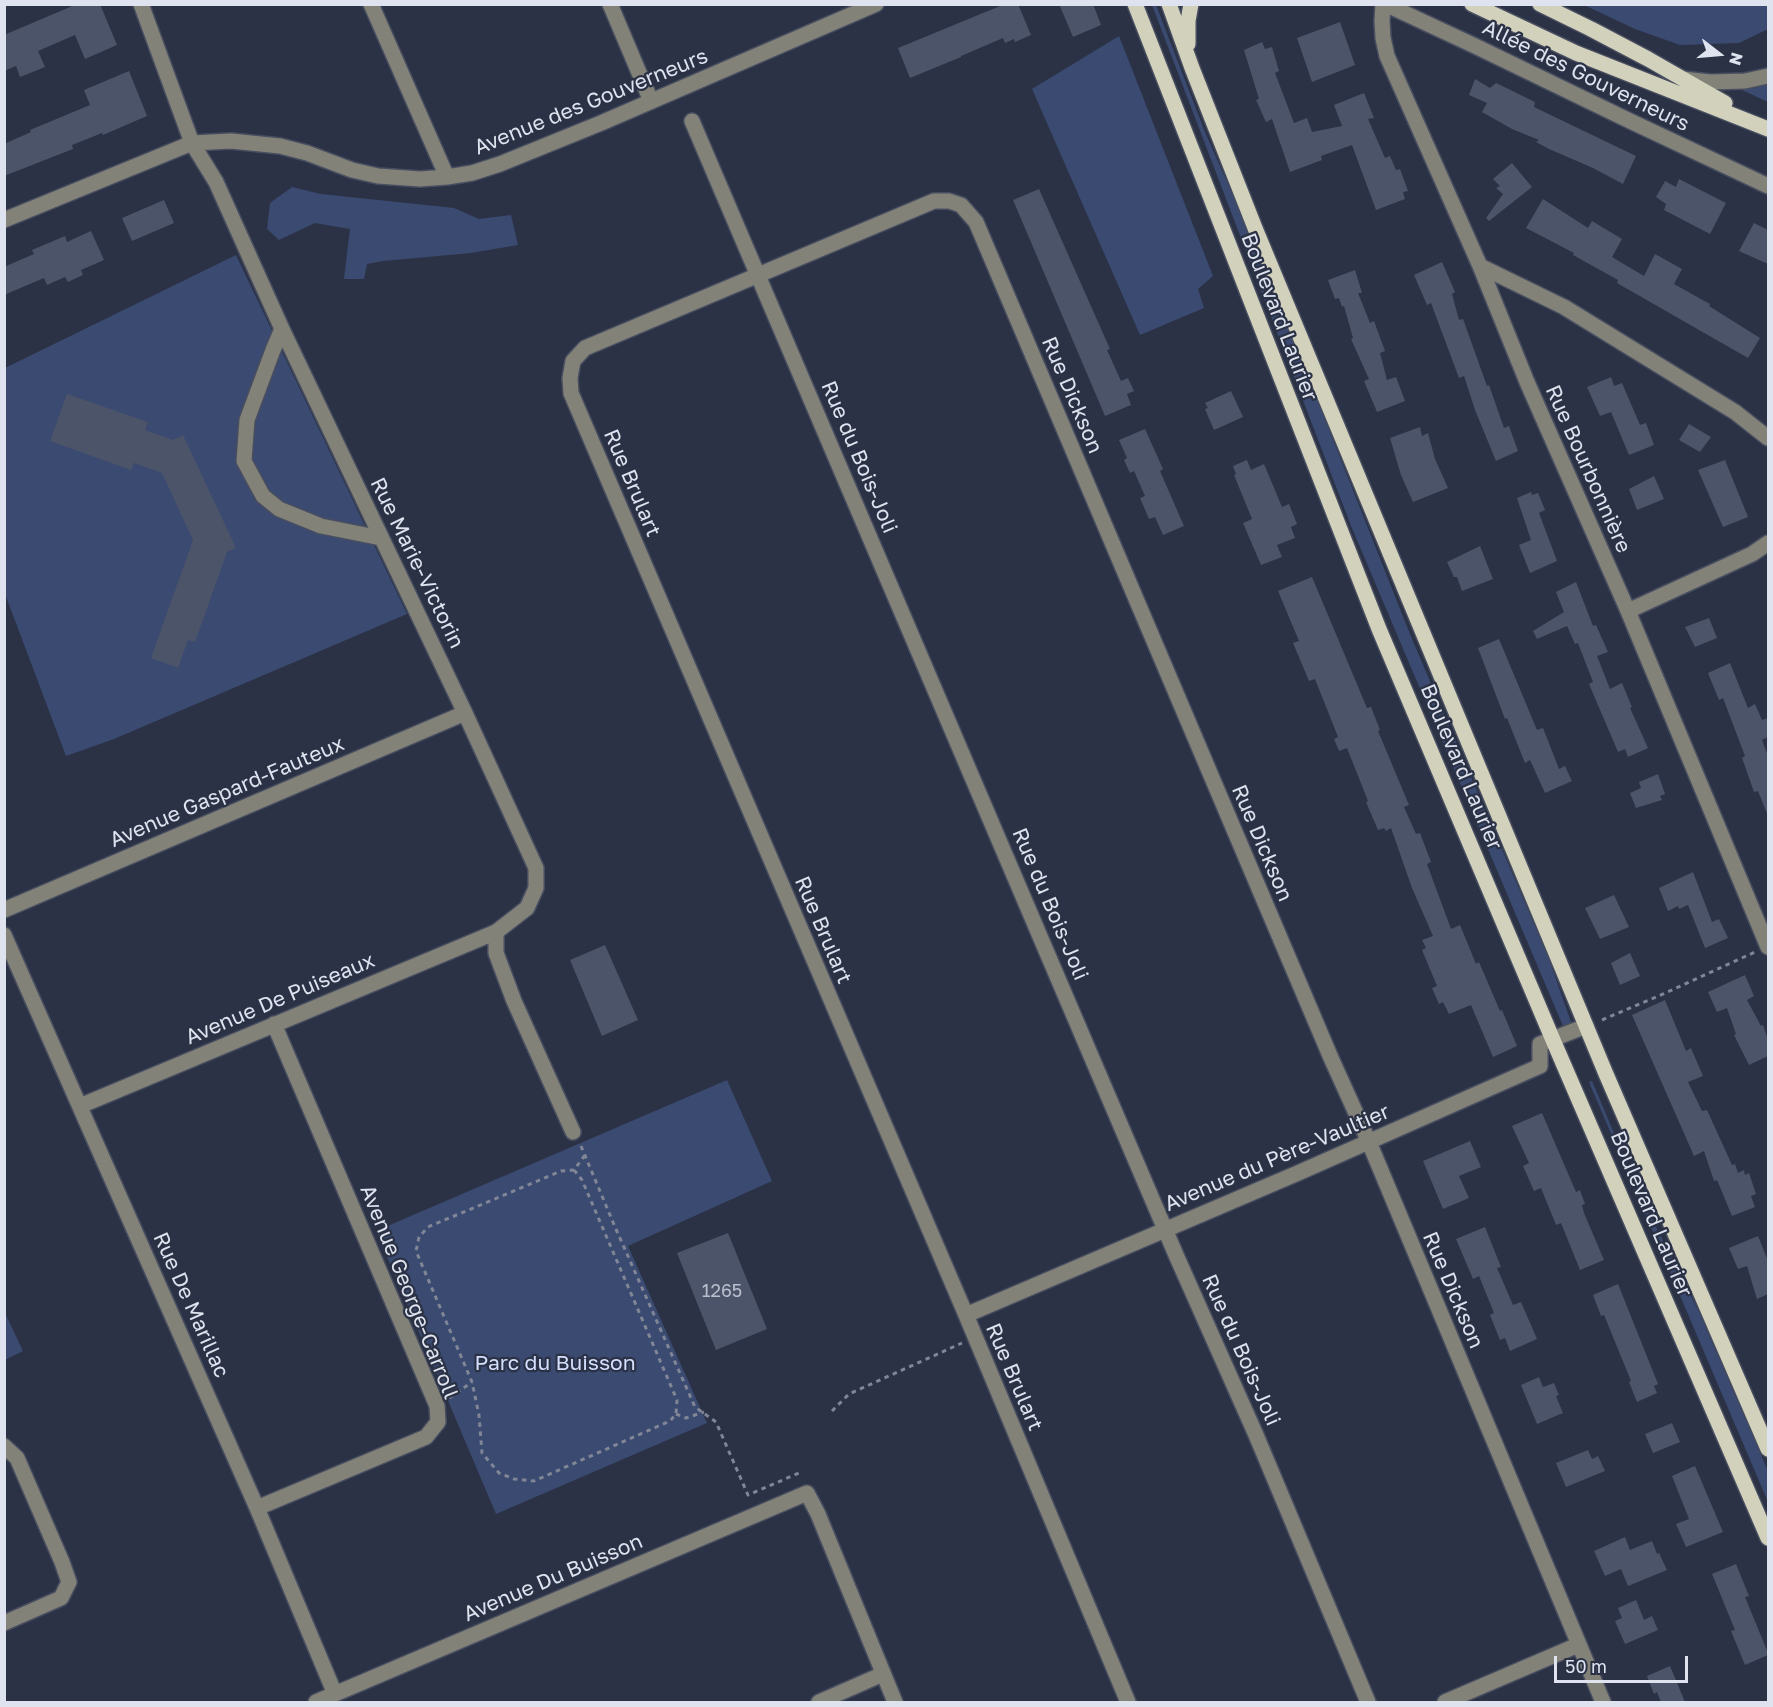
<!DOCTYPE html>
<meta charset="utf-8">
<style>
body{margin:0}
#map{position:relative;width:1773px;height:1707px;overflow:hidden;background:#2b3245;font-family:"Golos Text",sans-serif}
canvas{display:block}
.frame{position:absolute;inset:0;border:6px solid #dee3ef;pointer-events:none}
.north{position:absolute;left:1689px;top:24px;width:60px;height:60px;-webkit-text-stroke:4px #2b3245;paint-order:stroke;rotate:106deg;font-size:16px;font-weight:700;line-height:24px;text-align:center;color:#dee3ef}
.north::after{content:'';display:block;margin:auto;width:21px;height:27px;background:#dee3ef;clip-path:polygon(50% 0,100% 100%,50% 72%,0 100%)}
.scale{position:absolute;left:1554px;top:1656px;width:134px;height:27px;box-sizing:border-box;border:3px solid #dee3ef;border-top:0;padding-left:8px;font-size:18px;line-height:21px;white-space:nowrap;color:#dee3ef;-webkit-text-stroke:4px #2b3245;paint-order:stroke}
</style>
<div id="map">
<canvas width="1773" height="1707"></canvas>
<div class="frame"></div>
<div class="north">N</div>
<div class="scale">50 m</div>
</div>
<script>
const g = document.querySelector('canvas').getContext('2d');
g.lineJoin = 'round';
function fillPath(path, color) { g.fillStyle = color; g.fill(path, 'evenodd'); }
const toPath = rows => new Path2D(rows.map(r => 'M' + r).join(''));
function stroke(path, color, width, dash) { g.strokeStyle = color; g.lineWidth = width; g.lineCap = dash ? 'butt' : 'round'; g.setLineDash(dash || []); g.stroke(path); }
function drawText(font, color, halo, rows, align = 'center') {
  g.font = font + ' "Golos Text",sans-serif'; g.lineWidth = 4.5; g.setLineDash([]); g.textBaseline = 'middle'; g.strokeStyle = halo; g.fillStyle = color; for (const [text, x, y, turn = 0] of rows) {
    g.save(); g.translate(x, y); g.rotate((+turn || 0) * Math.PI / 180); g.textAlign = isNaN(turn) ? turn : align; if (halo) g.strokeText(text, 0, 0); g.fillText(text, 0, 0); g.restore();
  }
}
fillPath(toPath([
 [1152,5,1156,5,1205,132,1262,261,1412,639,1549,959,1571,1022,1571,1025,1567,1028,1563,1026,1351,526],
 [1584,5,1768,5,1768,29,1739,43,1680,45,1635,29],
 [1119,36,1213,276,1198,289,1204,308,1140,335,1032,89],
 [1768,84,1768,102,1742,90,1743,88],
 [292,187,321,194,454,208,479,219,511,215,518,245,471,253,383,261,367,264,364,279,344,279,350,229,315,223,279,240,267,229,270,203],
 [236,255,407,614,114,739,66,756,5,594,5,368],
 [727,1080,772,1181,628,1246,707,1423,496,1514,376,1231],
 [1592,1081,1640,1195,1699,1312,1768,1471,1768,1502,1589,1082],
 [5,1313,23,1351,5,1360,4,1360]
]), '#3b4a71');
fillPath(toPath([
 [77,4,100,4,117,45,85,59,75,35,38,51,45,67,20,77,16,66,4,71,4,35],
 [1005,4,1018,4,1031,35,1015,42,1014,39,1005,43,1003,38,961,56,961,57,910,78,898,48],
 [1059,4,1093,4,1101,25,1073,37],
 [1340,22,1355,65,1312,82,1297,38],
 [1262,42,1265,49,1272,47,1279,71,1275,73,1294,123,1307,118,1312,132,1342,126,1334,105,1364,93,1374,118,1368,119,1385,158,1390,156,1396,170,1400,169,1408,191,1403,192,1405,199,1376,210,1352,145,1321,156,1322,160,1290,172,1272,119,1266,122,1256,100,1259,99,1244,50],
 [129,71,147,116,103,135,102,133,72,145,73,149,4,176,4,144,31,132,30,130,90,105,84,90],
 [1475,79,1490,88,1496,83,1535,102,1534,107,1636,156,1623,184,1593,168,1549,149,1536,142,1539,140,1512,129,1482,112,1487,103,1469,95],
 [1512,163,1532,187,1489,221,1486,218,1503,194,1496,188,1500,186,1493,179],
 [1679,179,1726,203,1710,234,1664,210,1666,204,1656,197,1665,181,1676,187],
 [1039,189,1110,349,1107,350,1121,381,1128,378,1134,391,1127,394,1131,405,1105,416,1013,200],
 [1543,199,1588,228,1592,221,1622,239,1612,257,1644,276,1655,254,1682,269,1674,284,1710,304,1709,306,1760,338,1748,358,1617,283,1618,280,1573,255,1574,253,1526,228],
 [164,200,174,223,132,241,122,218],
 [1754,223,1768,230,1768,264,1739,251],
 [91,231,104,260,81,270,83,275,68,282,65,277,47,285,44,278,4,295,4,267,34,254,32,250,65,236,67,242],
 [1442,262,1455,292,1452,294,1459,320,1463,319,1487,386,1489,385,1504,428,1509,426,1518,451,1496,461,1475,410,1464,376,1459,378,1431,303,1427,305,1414,275],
 [1355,270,1362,293,1358,293,1370,323,1374,321,1385,351,1380,353,1387,380,1396,377,1405,401,1377,412,1364,381,1369,379,1351,339,1353,338,1344,306,1342,307,1339,298,1335,299,1328,280],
 [1611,377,1614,386,1622,383,1640,425,1646,423,1654,445,1629,455,1611,412,1600,416,1587,387],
 [1231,391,1243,417,1214,430,1205,409,1208,408,1205,403],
 [67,394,148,422,145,430,173,440,183,435,236,548,227,552,195,642,188,640,178,668,151,658,193,540,162,473,134,463,131,470,50,441],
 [1689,424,1711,437,1700,452,1679,440],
 [1420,427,1422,436,1428,433,1435,459,1448,488,1413,502,1401,475,1390,438],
 [1145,429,1163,469,1160,471,1184,526,1163,535,1155,517,1149,519,1140,498,1145,496,1134,471,1130,473,1124,460,1127,458,1119,440],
 [1247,460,1251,470,1264,464,1282,507,1289,504,1297,524,1291,527,1295,538,1277,545,1282,557,1261,565,1243,523,1252,519,1234,475,1236,474,1233,466],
 [1725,460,1748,517,1723,527,1698,470],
 [1654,476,1664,499,1637,510,1629,489],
 [1531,492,1532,495,1538,493,1545,510,1539,513,1557,561,1530,573,1519,545,1531,540,1517,498],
 [1480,546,1493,579,1462,591,1457,577,1454,577,1447,562],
 [1312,577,1367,708,1371,707,1380,730,1378,731,1409,805,1404,807,1416,834,1420,833,1431,862,1427,864,1451,929,1460,925,1476,964,1479,962,1500,1011,1502,1010,1517,1046,1493,1057,1471,1005,1449,1014,1443,1002,1439,1004,1432,988,1437,986,1422,950,1426,948,1422,940,1433,936,1412,888,1391,828,1386,831,1384,828,1378,830,1366,802,1368,801,1347,748,1339,751,1334,739,1338,737,1315,679,1309,681,1293,643,1299,641,1278,591],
 [1576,582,1593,626,1596,625,1608,652,1597,656,1610,689,1622,683,1632,707,1630,708,1648,748,1628,757,1625,749,1618,752,1589,684,1593,682,1578,643,1575,644,1567,626,1537,639,1533,631,1564,612,1556,592],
 [1709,618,1717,638,1695,647,1685,627],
 [1499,639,1537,730,1543,728,1559,769,1565,766,1572,781,1545,793,1530,760,1525,763,1507,718,1505,719,1478,648],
 [1730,663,1748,708,1755,704,1762,720,1768,718,1768,737,1762,740,1768,756,1768,816,1758,791,1754,792,1742,758,1745,756,1723,698,1719,700,1708,673],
 [1658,774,1665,794,1660,796,1662,800,1636,808,1630,793,1641,788,1639,782],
 [1693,872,1712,922,1719,919,1728,938,1705,948,1688,905,1679,909,1678,906,1668,911,1659,888],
 [1614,895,1629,927,1600,939,1585,908],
 [605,945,638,1020,602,1036,570,960],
 [1630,953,1640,976,1620,985,1611,963],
 [1745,975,1754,996,1747,1000,1761,1026,1763,1025,1768,1040,1768,1056,1749,1065,1734,1035,1736,1034,1727,1008,1717,1012,1708,992],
 [1665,1000,1686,1051,1691,1048,1703,1076,1688,1082,1702,1111,1707,1110,1732,1165,1735,1164,1738,1173,1744,1170,1745,1175,1749,1173,1756,1194,1751,1196,1755,1207,1732,1216,1717,1180,1714,1181,1704,1151,1694,1156,1632,1015],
 [1542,1113,1576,1192,1580,1190,1585,1204,1582,1205,1584,1213,1604,1260,1580,1270,1561,1223,1556,1225,1541,1188,1534,1191,1523,1166,1529,1163,1512,1126],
 [1470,1141,1481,1167,1459,1176,1469,1198,1443,1209,1423,1161],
 [1485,1227,1501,1267,1497,1268,1513,1305,1521,1302,1537,1339,1510,1351,1505,1338,1500,1340,1490,1315,1494,1313,1479,1276,1473,1279,1456,1239],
 [728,1233,767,1329,716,1350,677,1253],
 [1758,1236,1768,1261,1768,1294,1757,1299,1747,1266,1738,1269,1729,1248],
 [1618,1284,1658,1384,1654,1386,1657,1393,1637,1402,1629,1382,1631,1381,1604,1315,1601,1316,1593,1295],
 [1539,1377,1543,1387,1554,1383,1559,1395,1556,1396,1563,1413,1537,1424,1521,1385],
 [1672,1423,1680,1442,1653,1453,1645,1434],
 [1588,1450,1592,1459,1598,1456,1605,1471,1566,1487,1556,1463],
 [1695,1466,1723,1532,1686,1547,1676,1524,1689,1519,1672,1476],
 [1625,1537,1630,1550,1652,1541,1657,1554,1659,1553,1667,1570,1628,1586,1621,1569,1605,1576,1594,1551],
 [1736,1564,1749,1596,1745,1597,1768,1653,1768,1655,1745,1665,1731,1631,1735,1630,1712,1574],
 [1636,1600,1644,1620,1652,1616,1658,1630,1625,1644,1615,1621,1622,1618,1618,1608],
 [1670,1666,1685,1702,1661,1702,1657,1692,1654,1694,1647,1676]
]), '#4c5469');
const minor = toPath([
 [141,4,192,143,216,182,282,329,465,713,536,868,536,888,527,908,496,932,496,953,514,1001,573,1132],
 [371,4,447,177],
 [610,4,651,101],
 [1383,4,1382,21,1383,38,1387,56,1480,266,1527,382,1628,611,1768,947],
 [1385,4,1473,45,1630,121,1768,186],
 [1683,79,1710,82,1745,81,1768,76],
 [692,121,1176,1255,1256,1435,1368,1702],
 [4,220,192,143,231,141,280,146,307,153,352,170,378,176,420,179,447,177,472,173,500,164,601,123,876,4],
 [1480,266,1564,307,1735,412,1768,438],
 [282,329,273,350,247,420,244,461,263,496,279,509,321,526,381,538],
 [1628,611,1752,554,1768,543],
 [4,910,465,713],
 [4,935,257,1508,335,1694],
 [80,1106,496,932],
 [966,1315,1298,1173,1540,1066,1540,1044,1586,1026],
 [4,1446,17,1458,62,1562,69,1582,61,1598,4,1623],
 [257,1508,426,1437,438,1422,437,1406,274,1024],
 [316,1702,807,1493,818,1514,895,1702],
 [819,1702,883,1674],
 [1128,1702,966,1315,571,393,570,378,573,361,585,348,934,201,949,201,961,205,976,222,1331,1058,1369,1142,1603,1702],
 [1445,1702,1578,1645]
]);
const major = toPath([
 [1135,4,1379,629,1553,1040,1768,1538],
 [1169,4,1192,68,1255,228,1606,1074,1768,1449],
 [1472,4,1576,53,1768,129],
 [1540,4,1591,29,1648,59,1725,103],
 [1188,44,1188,21,1191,4]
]);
stroke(minor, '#484e60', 18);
stroke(major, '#484e60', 18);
stroke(toPath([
 [1602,1020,1663,994,1755,952],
 [581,1146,615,1227,695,1407,716,1422,748,1495,799,1473],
 [574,1170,582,1180,677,1400,676,1414,670,1421,534,1481,514,1479,499,1473,482,1453,479,1415,472,1382,416,1251,419,1237,428,1227,561,1171,574,1170,585,1155],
 [449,1398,472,1382],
 [832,1411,849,1394,962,1343],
 [676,1414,686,1418,704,1412]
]), '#808696', 3, [4.5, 4.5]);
stroke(minor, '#828278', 15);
stroke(major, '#d2d2bc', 15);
drawText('18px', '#babfce', null, [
 ["1265",722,1291]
]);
drawText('21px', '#dee3ef', '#2b3245', [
 ["Allée des Gouverneurs",1586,76,26],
 ["Avenue des Gouverneurs",591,102,-22],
 ["Boulevard Laurier",1279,317,69],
 ["Rue Dickson",1072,395,67],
 ["Rue du Bois-Joli",859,457,67],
 ["Rue Bourbonnière",1588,469,66],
 ["Rue Brulart",632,483,67],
 ["Rue Marie-Victorin",417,563,64],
 ["Boulevard Laurier",1461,767,67],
 ["Avenue Gaspard-Fauteux",227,792,-23],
 ["Rue Dickson",1262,843,67],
 ["Rue du Bois-Joli",1050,904,67],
 ["Rue Brulart",823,930,67],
 ["Avenue De Puiseaux",280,999,-23],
 ["Avenue du Père-Vaultier",1277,1158,-23],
 ["Boulevard Laurier",1651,1214,67],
 ["Rue Dickson",1453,1290,67],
 ["Avenue George-Carroll",409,1292,68],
 ["Rue De Marillac",191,1305,66],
 ["Rue du Bois-Joli",1241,1350,66],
 ["Rue Brulart",1014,1377,67],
 ["Avenue Du Buisson",553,1578,-23]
]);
drawText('21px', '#d3dffd', '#2b3245', [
 ["Parc du Buisson",555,1363]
]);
</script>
